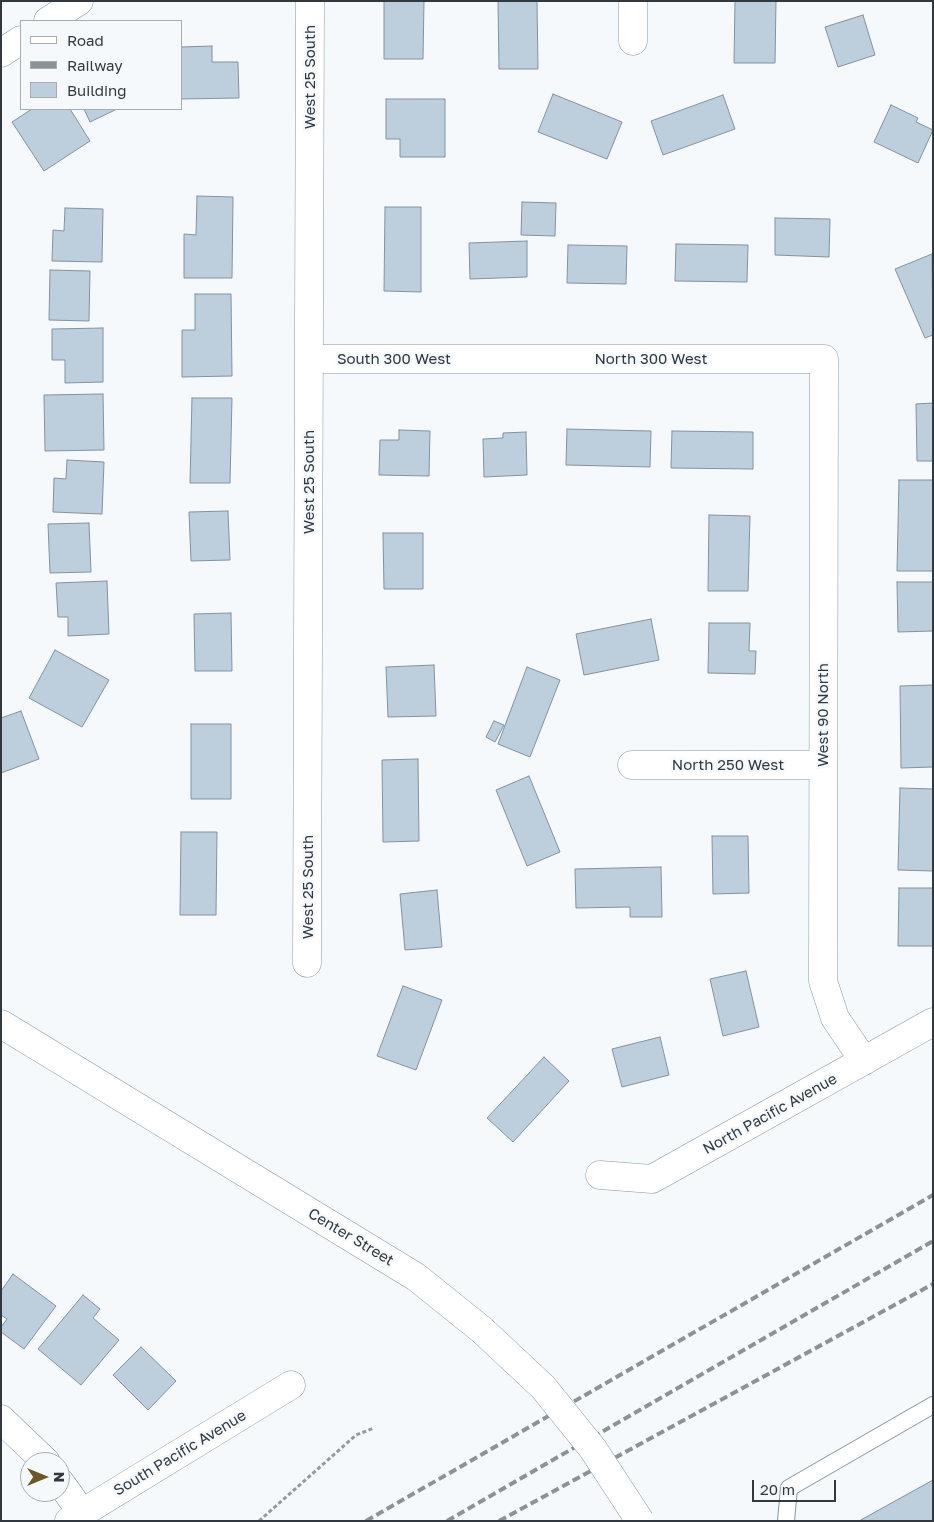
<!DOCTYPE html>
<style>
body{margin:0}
#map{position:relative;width:934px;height:1522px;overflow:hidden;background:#f5f9fc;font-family:"Golos Text",sans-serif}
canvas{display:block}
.frame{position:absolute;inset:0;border:2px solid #31393e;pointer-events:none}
.legend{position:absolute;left:20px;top:20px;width:162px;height:90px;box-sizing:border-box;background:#f5f9fc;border:1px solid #a7acb0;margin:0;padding:6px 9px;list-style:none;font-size:15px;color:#31393e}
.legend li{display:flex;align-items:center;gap:10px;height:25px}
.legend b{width:25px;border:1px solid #a7acb0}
.north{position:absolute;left:20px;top:1452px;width:50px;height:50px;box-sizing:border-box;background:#f5f9fc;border:1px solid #a7acb0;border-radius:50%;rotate:90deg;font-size:14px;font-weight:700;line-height:20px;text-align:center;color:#31393e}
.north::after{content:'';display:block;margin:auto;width:18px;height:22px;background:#6b5a28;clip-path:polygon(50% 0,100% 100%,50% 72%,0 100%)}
.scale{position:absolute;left:752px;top:1480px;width:84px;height:22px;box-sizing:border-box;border:2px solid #31393e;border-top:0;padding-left:6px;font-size:15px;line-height:18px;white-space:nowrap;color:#31393e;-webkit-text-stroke:4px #f5f9fc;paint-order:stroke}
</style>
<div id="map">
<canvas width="934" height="1522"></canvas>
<div class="frame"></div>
<ul class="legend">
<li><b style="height:6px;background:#fff"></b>Road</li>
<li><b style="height:6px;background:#8c9397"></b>Railway</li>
<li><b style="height:14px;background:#bdcfdd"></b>Building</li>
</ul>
<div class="north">N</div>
<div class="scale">20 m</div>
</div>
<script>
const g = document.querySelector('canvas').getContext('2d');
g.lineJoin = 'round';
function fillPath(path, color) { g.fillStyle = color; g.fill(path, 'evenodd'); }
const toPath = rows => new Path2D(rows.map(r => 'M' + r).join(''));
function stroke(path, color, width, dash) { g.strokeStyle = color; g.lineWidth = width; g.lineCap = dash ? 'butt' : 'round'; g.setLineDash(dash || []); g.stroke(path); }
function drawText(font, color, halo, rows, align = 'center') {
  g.font = font + ' "Golos Text",sans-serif'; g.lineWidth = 5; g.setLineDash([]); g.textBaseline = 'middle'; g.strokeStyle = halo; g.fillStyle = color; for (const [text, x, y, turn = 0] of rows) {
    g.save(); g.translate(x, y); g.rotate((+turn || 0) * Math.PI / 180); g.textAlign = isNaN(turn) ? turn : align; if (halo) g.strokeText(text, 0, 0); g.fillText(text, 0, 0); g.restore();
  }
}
const building = toPath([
 [384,1,424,1,423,59,384,59,384,1],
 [498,1,537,1,538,69,499,69,498,1],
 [735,1,776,1,775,63,734,63,735,1],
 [863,15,875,55,838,67,825,27,863,15],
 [212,46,212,62,238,62,239,98,181,99,181,47,212,46],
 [553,94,622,122,607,159,538,132,553,94],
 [723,95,735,129,663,155,651,121,723,95],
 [386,99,445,99,445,157,400,157,400,139,386,139,386,99],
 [891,105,918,118,916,122,933,130,918,163,874,142,891,105],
 [32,109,70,109,90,141,44,171,12,122,32,109],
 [84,109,117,109,90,122,84,109],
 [197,196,233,197,232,278,184,278,184,234,196,235,197,196],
 [522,202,556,203,555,236,521,235,522,202],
 [385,207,421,207,421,292,384,291,385,207],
 [65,208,103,209,102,262,52,261,53,230,64,231,65,208],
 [775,218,830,219,829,257,775,255,775,218],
 [527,241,527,277,470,279,469,243,527,241],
 [676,244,748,245,747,282,675,281,676,244],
 [568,245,627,246,626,284,567,283,568,245],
 [932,254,933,335,925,338,895,269,932,254],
 [50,270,90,271,89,321,49,320,50,270],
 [195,294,231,294,232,376,182,377,182,330,195,330,195,294],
 [103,328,103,382,65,383,65,360,52,360,52,329,103,328],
 [103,394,104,450,45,451,44,395,103,394],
 [192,398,232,398,230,483,190,483,192,398],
 [933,403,933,461,917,461,916,404,933,403],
 [567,429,651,431,650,467,566,465,567,429],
 [399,430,430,431,429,476,379,475,380,440,399,440,399,430],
 [672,431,753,432,753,469,671,468,672,431],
 [526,432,527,475,484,477,483,439,503,438,503,433,526,432],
 [67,460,104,462,102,514,53,512,54,478,66,479,67,460],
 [899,480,933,480,933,571,897,571,899,480],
 [228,511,230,560,191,561,189,512,228,511],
 [709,515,750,516,748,591,708,591,709,515],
 [89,523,91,572,50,573,48,524,89,523],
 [383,533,423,533,423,589,384,589,383,533],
 [107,581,109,634,68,636,68,617,58,617,56,583,107,581],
 [897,582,933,582,933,631,898,632,897,582],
 [231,613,232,671,195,671,194,614,231,613],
 [651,619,659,660,584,675,576,634,651,619],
 [709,623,750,623,749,651,756,651,755,674,708,673,709,623],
 [55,650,109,680,82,727,29,698,55,650],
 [434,665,436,716,388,717,386,667,434,665],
 [527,667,560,680,530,757,498,744,527,667],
 [933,685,933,767,901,768,900,686,933,685],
 [21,711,39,759,1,773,1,718,21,711],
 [494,721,504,725,495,742,486,737,494,721],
 [191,724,231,724,231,799,191,799,191,724],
 [418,759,419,841,383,842,382,760,418,759],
 [529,776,560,852,527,866,496,790,529,776],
 [900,788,933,789,933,871,898,870,900,788],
 [181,832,217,832,216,915,180,915,181,832],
 [712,836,748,836,749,893,713,894,712,836],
 [661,867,662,917,630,917,630,907,576,908,575,869,661,867],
 [899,888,933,888,933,946,898,946,899,888],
 [437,890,442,947,405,950,400,894,437,890],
 [746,971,759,1027,723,1036,710,979,746,971],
 [403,986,442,1000,416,1070,377,1056,403,986],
 [660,1037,669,1075,622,1087,612,1049,660,1037],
 [544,1057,569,1081,513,1142,487,1118,544,1057],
 [13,1274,56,1306,24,1349,1,1332,1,1327,7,1319,1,1315,1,1291,13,1274],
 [83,1295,100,1309,93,1318,119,1340,81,1385,38,1349,83,1295],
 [141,1347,176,1381,148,1410,113,1375,141,1347],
 [933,1480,933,1521,859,1521,933,1480]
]);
fillPath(building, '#bdcfdd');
stroke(building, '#8192a0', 1);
const lane = toPath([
 [786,1521,789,1488,933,1405]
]);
const street = toPath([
 [633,1,633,41],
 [48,21,79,1],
 [1,53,21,40],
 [309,359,824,359,823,981,835,1018,864,1061],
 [632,765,823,765],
 [307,963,310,1],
 [600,1175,652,1179,933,1022],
 [1,1419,46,1462],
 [60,1482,82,1513],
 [69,1521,291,1385]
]);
const secondary = toPath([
 [1,1024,416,1277,482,1330]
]);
stroke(lane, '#8597a4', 18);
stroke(street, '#8597a4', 29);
stroke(secondary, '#8597a4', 29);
stroke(toPath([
 [259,1521,356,1435,374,1428]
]), '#93999d', 3, [4, 2.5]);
stroke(lane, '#fff', 16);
stroke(street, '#fff', 28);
stroke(secondary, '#fff', 28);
stroke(toPath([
 [366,1521,933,1195],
 [447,1521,933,1241],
 [499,1521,933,1284]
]), '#8c9397', 4, [8, 4]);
const secondaryBridge = toPath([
 [482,1330,543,1387,593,1449,640,1521]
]);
stroke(secondaryBridge, '#8597a4', 29, []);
stroke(secondaryBridge, '#fff', 28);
drawText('15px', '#31393e', '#f5f9fc', [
 ["West 25 South",310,77,-90],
 ["South 300 West",394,359],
 ["North 300 West",651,359],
 ["West 25 South",309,482,-90],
 ["West 90 North",823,715,-90],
 ["North 250 West",728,765],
 ["West 25 South",308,887,-90],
 ["North Pacific Avenue",770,1114,-29],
 ["Center Street",351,1237,31],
 ["South Pacific Avenue",180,1453,-31]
]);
</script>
